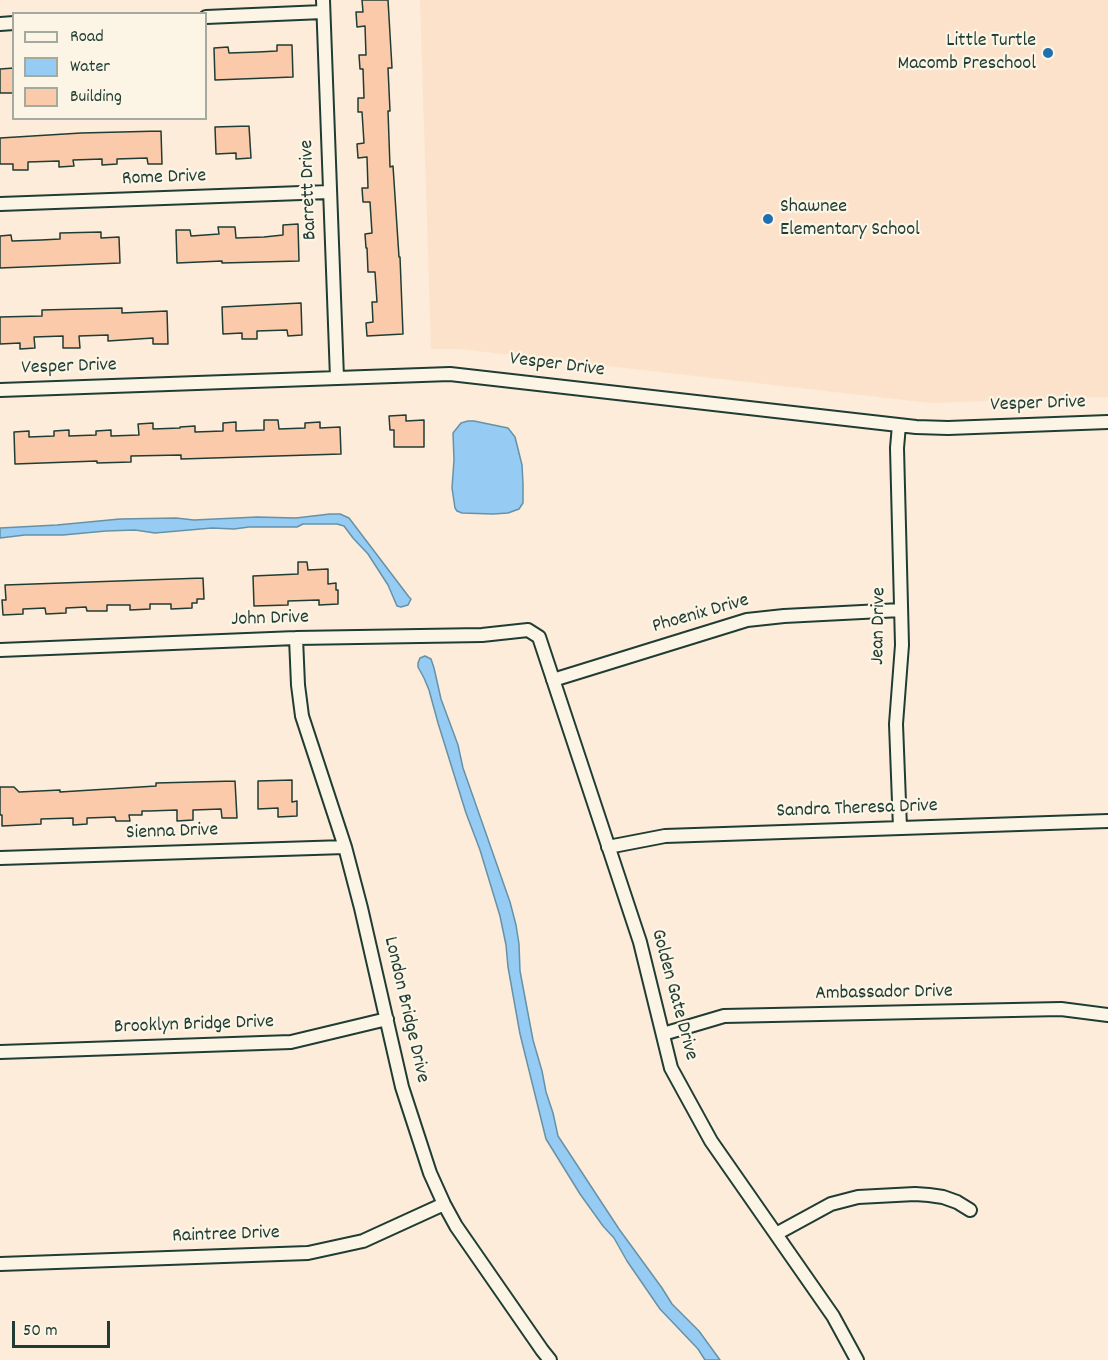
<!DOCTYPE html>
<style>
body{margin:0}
#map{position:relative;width:1108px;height:1360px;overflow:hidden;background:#fcecd9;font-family:Dekko,sans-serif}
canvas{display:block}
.legend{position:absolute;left:12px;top:12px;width:195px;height:108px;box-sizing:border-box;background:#fcf5e5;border:2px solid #a4ab9e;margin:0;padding:8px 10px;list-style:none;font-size:18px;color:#1f3d34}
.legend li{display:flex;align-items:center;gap:12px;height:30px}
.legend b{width:30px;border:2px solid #a4ab9e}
.scale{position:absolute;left:12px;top:1321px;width:98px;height:27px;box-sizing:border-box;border:3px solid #1f3d34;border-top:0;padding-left:8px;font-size:18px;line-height:21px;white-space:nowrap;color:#1f3d34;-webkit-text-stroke:4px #fcf5e5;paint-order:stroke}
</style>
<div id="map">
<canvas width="1108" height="1360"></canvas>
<ul class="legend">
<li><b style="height:8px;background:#fcf5e5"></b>Road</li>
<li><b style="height:16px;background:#96cbf4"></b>Water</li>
<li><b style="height:16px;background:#fbcaaa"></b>Building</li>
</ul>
<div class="scale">50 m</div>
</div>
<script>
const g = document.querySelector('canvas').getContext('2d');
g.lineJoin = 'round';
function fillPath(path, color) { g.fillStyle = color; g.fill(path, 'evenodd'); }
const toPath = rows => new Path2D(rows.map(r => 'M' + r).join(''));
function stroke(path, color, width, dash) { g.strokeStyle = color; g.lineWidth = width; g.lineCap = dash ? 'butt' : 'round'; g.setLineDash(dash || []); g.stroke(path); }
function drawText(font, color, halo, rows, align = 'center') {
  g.font = font + ' Dekko,sans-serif'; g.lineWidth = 4.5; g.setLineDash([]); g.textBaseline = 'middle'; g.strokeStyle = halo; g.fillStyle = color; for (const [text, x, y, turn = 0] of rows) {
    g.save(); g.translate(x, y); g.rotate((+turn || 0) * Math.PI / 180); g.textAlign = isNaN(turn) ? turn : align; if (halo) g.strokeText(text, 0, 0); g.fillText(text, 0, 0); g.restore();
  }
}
fillPath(toPath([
 [420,0,1108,0,1108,397,930,403,459,349,431,349]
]), '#fce2cb');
const water = toPath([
 [468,421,474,421,508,428,515,437,522,465,523,484,523,503,519,509,508,513,493,514,462,513,457,511,455,508,452,488,454,460,453,433,461,423,468,421],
 [330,514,340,514,349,518,409,597,411,599,408,605,401,607,397,606,388,585,368,554,353,538,344,526,337,524,303,524,297,527,249,527,234,529,212,528,155,533,135,530,106,531,63,535,25,535,0,538,0,528,57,525,120,519,176,518,194,520,257,517,296,518,330,514],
 [425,656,431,659,434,668,441,699,458,745,463,768,510,902,516,925,519,944,520,971,533,1040,542,1071,546,1092,553,1113,558,1136,619,1229,662,1288,672,1304,699,1331,720,1360,705,1360,698,1349,660,1309,627,1261,614,1238,603,1226,580,1194,546,1139,520,1034,508,967,506,945,500,916,480,850,466,813,438,723,429,690,424,678,418,667,418,663,420,658,425,656]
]);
fillPath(water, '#96cbf4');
stroke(water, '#6692a7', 1.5);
const building = toPath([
 [362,0,388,0,392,68,388,68,390,111,388,111,390,167,393,166,399,257,400,257,403,334,367,336,366,323,373,322,372,302,377,302,375,272,368,272,367,248,366,248,365,234,372,233,370,202,363,202,362,188,368,188,367,157,358,158,357,144,364,143,362,112,358,112,358,98,364,98,363,69,360,69,359,55,366,55,365,26,357,27,356,12,363,12,362,0],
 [277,45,292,45,293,77,215,80,214,48,228,47,229,53,258,52,277,51,277,45],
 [14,68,14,93,0,93,0,69,14,68],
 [249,126,251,158,236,159,236,153,216,154,215,127,249,126],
 [161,131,162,164,148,164,147,158,117,159,117,164,102,165,102,159,73,160,74,166,59,167,59,161,28,162,28,170,13,170,13,164,0,164,0,138,81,133,161,131],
 [298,224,299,261,222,263,222,261,177,263,176,230,190,230,191,236,219,234,218,227,235,227,236,238,264,237,283,235,283,225,298,224],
 [101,232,101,238,119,237,120,263,0,268,0,236,11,235,12,241,41,240,60,239,60,233,101,232],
 [301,303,302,335,288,336,287,330,257,331,257,339,242,339,242,333,223,334,222,307,301,303],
 [122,308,122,313,167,311,168,344,153,344,153,338,108,341,108,335,79,336,80,348,63,348,63,336,34,337,35,348,20,349,20,343,0,344,0,317,42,316,42,310,122,308],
 [406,415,406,421,424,420,424,447,394,447,394,430,390,430,389,416,406,415],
 [264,420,278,420,279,429,305,428,305,423,320,422,320,428,340,427,341,454,181,459,181,455,131,456,131,462,97,463,97,461,15,464,14,432,29,431,29,437,54,436,54,431,69,430,69,436,96,435,96,431,111,430,111,436,139,435,138,424,153,423,153,429,180,428,180,427,195,426,195,432,223,431,223,423,236,422,236,431,264,430,264,420],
 [298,562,307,562,308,570,328,569,328,584,336,583,336,590,338,590,338,604,319,605,319,600,288,601,288,605,254,606,253,576,298,574,298,562],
 [203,578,204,599,197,599,197,603,192,603,192,608,171,609,171,604,150,604,150,609,130,610,130,605,107,605,107,611,87,611,86,607,66,608,66,613,46,614,45,608,23,609,23,614,3,615,2,600,6,600,5,585,203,578],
 [292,780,292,802,297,801,297,816,278,817,278,808,258,809,258,781,292,780],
 [235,781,237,818,222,818,221,809,193,810,193,820,177,821,177,810,149,811,142,811,142,815,129,815,130,821,116,821,115,817,87,818,87,824,73,825,73,818,41,819,41,824,2,826,2,815,0,815,0,787,14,787,19,792,60,790,60,792,156,786,156,783,235,781]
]);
fillPath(building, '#fbcaaa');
stroke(building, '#1f3d34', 1.5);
const street = toPath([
 [323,0,337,378],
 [206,17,323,12],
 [0,24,14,23],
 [0,204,329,192],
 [0,390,450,374,916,427,948,428,1108,422],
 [899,425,897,448,902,645,896,724,900,828],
 [296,638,298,685,302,716,345,847,361,908,402,1087,430,1173,444,1204,456,1226,542,1350,550,1360],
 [0,650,296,638,482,635,528,630,539,637,640,942,671,1068,711,1141,833,1316,857,1360],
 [553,680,747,620,784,616,901,610],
 [608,847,665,836,1108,821],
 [0,858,345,847],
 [663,1034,724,1016,1061,1009,1108,1015],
 [0,1052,291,1042,387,1019],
 [776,1234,831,1204,858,1197,915,1194,929,1195,943,1197,957,1202,970,1210],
 [0,1264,308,1253,363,1241,444,1204]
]);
stroke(street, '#1f3d34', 16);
stroke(street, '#fcf5e5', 12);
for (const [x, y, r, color] of [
 [1048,53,6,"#1f6fb2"],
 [768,219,6,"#1f6fb2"]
]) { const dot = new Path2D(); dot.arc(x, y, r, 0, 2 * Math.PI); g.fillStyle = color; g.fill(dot); stroke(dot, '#fcf5e5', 2); }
drawText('20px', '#1f3d34', '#fcf5e5', [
 ["Little Turtle",1036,42],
 ["Macomb Preschool",1036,65],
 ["Shawnee",780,208,"left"],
 ["Elementary School",780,231,"left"]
], 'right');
drawText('20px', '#1f3d34', '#fcf5e5', [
 ["Rome Drive",164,179,-2],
 ["Barrett Drive",310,190,-92],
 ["Vesper Drive",557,366,7],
 ["Vesper Drive",69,368,-2],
 ["Vesper Drive",1038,405,-2],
 ["Phoenix Drive",701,615,-16],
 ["John Drive",270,620,-2],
 ["Jean Drive",880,626,-89],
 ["Sandra Theresa Drive",857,810,-2],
 ["Sienna Drive",172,833,-2],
 ["Ambassador Drive",884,994,-1],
 ["Golden Gate Drive",673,995,75],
 ["London Bridge Drive",405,1010,77],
 ["Brooklyn Bridge Drive",194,1026,-2],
 ["Raintree Drive",226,1236,-2]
]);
</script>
